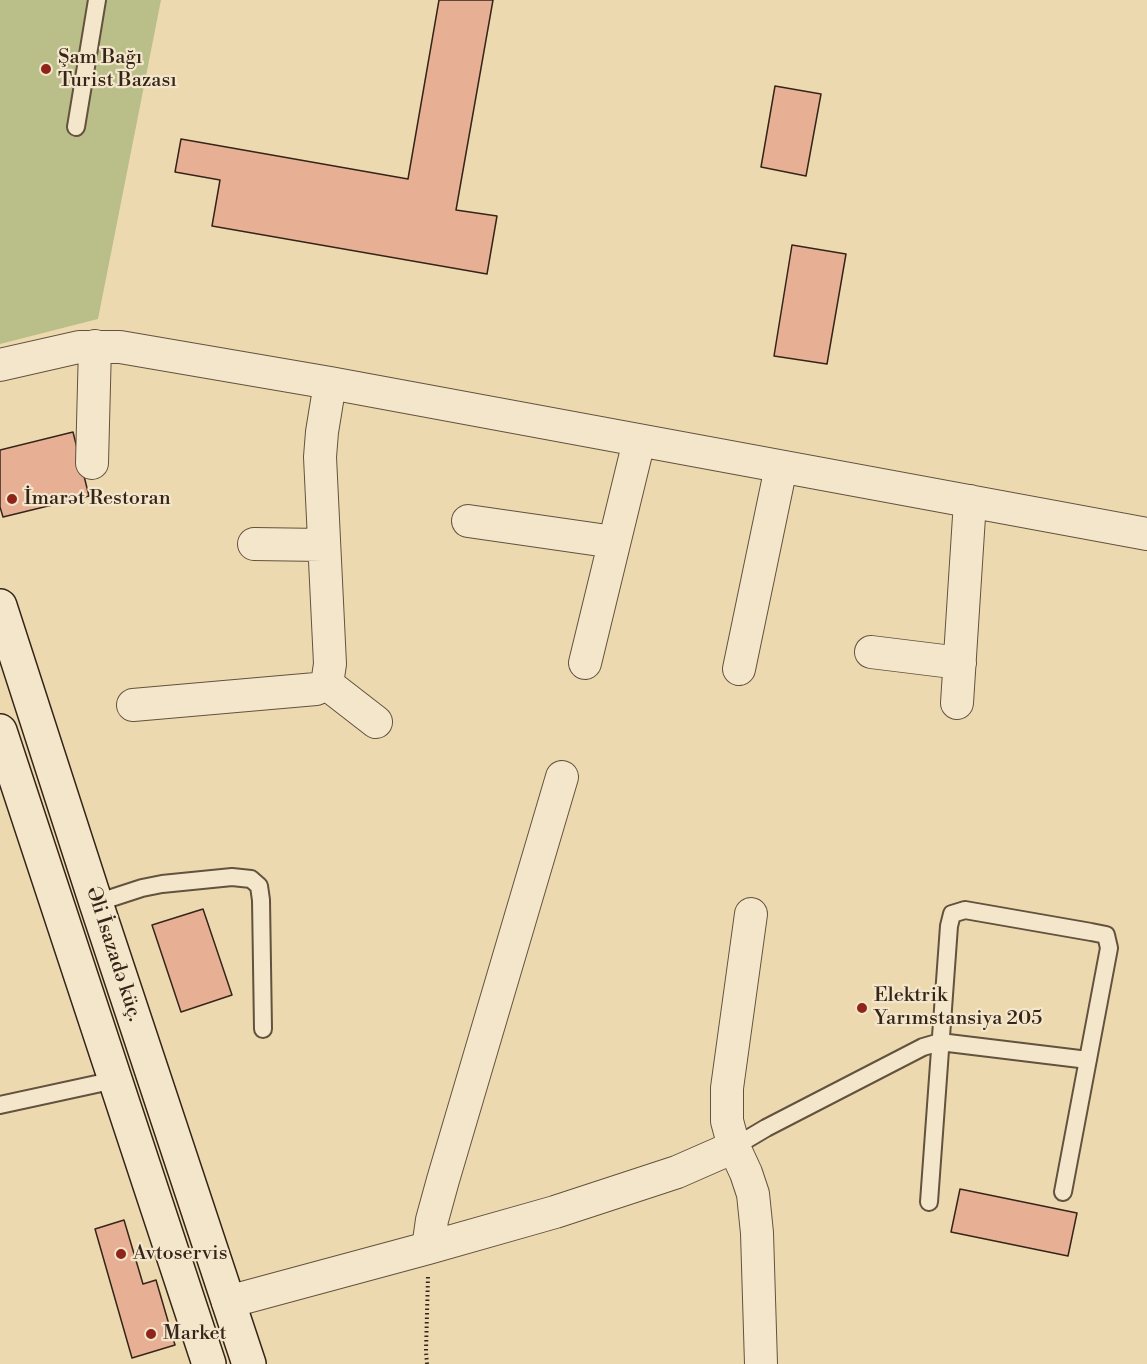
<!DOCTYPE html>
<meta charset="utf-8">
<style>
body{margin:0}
canvas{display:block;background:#edd9af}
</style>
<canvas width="1147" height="1364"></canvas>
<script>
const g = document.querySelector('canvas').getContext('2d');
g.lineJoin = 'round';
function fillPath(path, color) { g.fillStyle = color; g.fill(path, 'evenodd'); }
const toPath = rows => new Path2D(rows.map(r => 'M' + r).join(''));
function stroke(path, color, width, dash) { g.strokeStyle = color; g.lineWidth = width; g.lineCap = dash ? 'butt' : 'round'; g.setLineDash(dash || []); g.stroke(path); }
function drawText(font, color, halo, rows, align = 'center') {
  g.font = font + ' "Libre Bodoni",serif'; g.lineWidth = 4.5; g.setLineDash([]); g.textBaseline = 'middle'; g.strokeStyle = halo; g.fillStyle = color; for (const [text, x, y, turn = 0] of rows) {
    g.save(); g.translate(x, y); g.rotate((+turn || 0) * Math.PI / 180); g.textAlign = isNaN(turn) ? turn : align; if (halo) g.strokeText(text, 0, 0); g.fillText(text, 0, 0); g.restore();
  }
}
fillPath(toPath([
 [0,0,161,0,98,319,0,344]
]), '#babf8a');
const building = toPath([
 [439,0,493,0,456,210,497,216,487,274,212,226,220,180,175,172,181,139,408,179,439,0],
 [775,86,821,94,806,176,761,167,775,86],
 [792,245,846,254,827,364,774,356,792,245],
 [73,432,89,496,3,517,0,507,0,450,73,432],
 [203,909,232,995,181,1012,152,925,203,909],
 [960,1189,1077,1213,1068,1256,951,1232,960,1189],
 [124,1220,143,1284,156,1280,175,1345,132,1358,95,1229,124,1220]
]);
fillPath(building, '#e7b094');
stroke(building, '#352519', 1.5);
const lane = toPath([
 [76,127,97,0],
 [96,903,142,888,162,884,232,877,251,879,259,886,261,900,263,1029],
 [0,1105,115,1080],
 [734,1147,766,1128,923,1047,940,1042,1088,1060],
 [929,1202,949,926,952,914,965,910,1091,932,1106,935,1109,948,1063,1192]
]);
const street = toPath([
 [0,365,79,347,120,347,330,383,1147,534],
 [92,463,95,346],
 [468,521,614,542],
 [254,544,323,545],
 [871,652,960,663],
 [585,663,639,441],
 [739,669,781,467],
 [327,684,376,722],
 [957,703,970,501],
 [133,705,316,689,327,684,330,664,320,457,322,432,330,383],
 [751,914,727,1088,727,1121,734,1147,746,1173,753,1194,757,1233,761,1364],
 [428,1248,432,1220,443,1180,562,777],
 [228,1302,428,1248,555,1212,677,1172,734,1147]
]);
const secondary = toPath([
 [0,606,96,903,249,1364],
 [0,731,209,1364]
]);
stroke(lane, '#63523e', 20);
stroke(street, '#63523e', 34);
stroke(secondary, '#352519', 36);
stroke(toPath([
 [427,1364,426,1351,428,1276]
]), '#352519', 4, [1.5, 3]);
stroke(lane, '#f3e6cb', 16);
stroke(street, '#f3e6cb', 32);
stroke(secondary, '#f3e6cb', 33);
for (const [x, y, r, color] of [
 [46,69,6,"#8f2418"],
 [12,499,6,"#8f2418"],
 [862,1008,6,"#8f2418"],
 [121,1254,6,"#8f2418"],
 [151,1334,6,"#8f2418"]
]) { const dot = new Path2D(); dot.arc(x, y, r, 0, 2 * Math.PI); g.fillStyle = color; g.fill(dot); stroke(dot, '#f3e6cb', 2); }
drawText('20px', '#352519', '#f3e6cb', [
 ["Şam Bağı",58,58],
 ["Turist Bazası",58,81],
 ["İmarət Restoran",24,499],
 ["Elektrik",874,996],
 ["Yarımstansiya 205",874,1019],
 ["Avtoservis",133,1254],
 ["Market",163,1334]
], 'left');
drawText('20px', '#352519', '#f3e6cb', [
 ["Əli İsazadə küç.",113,954,72]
]);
</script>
